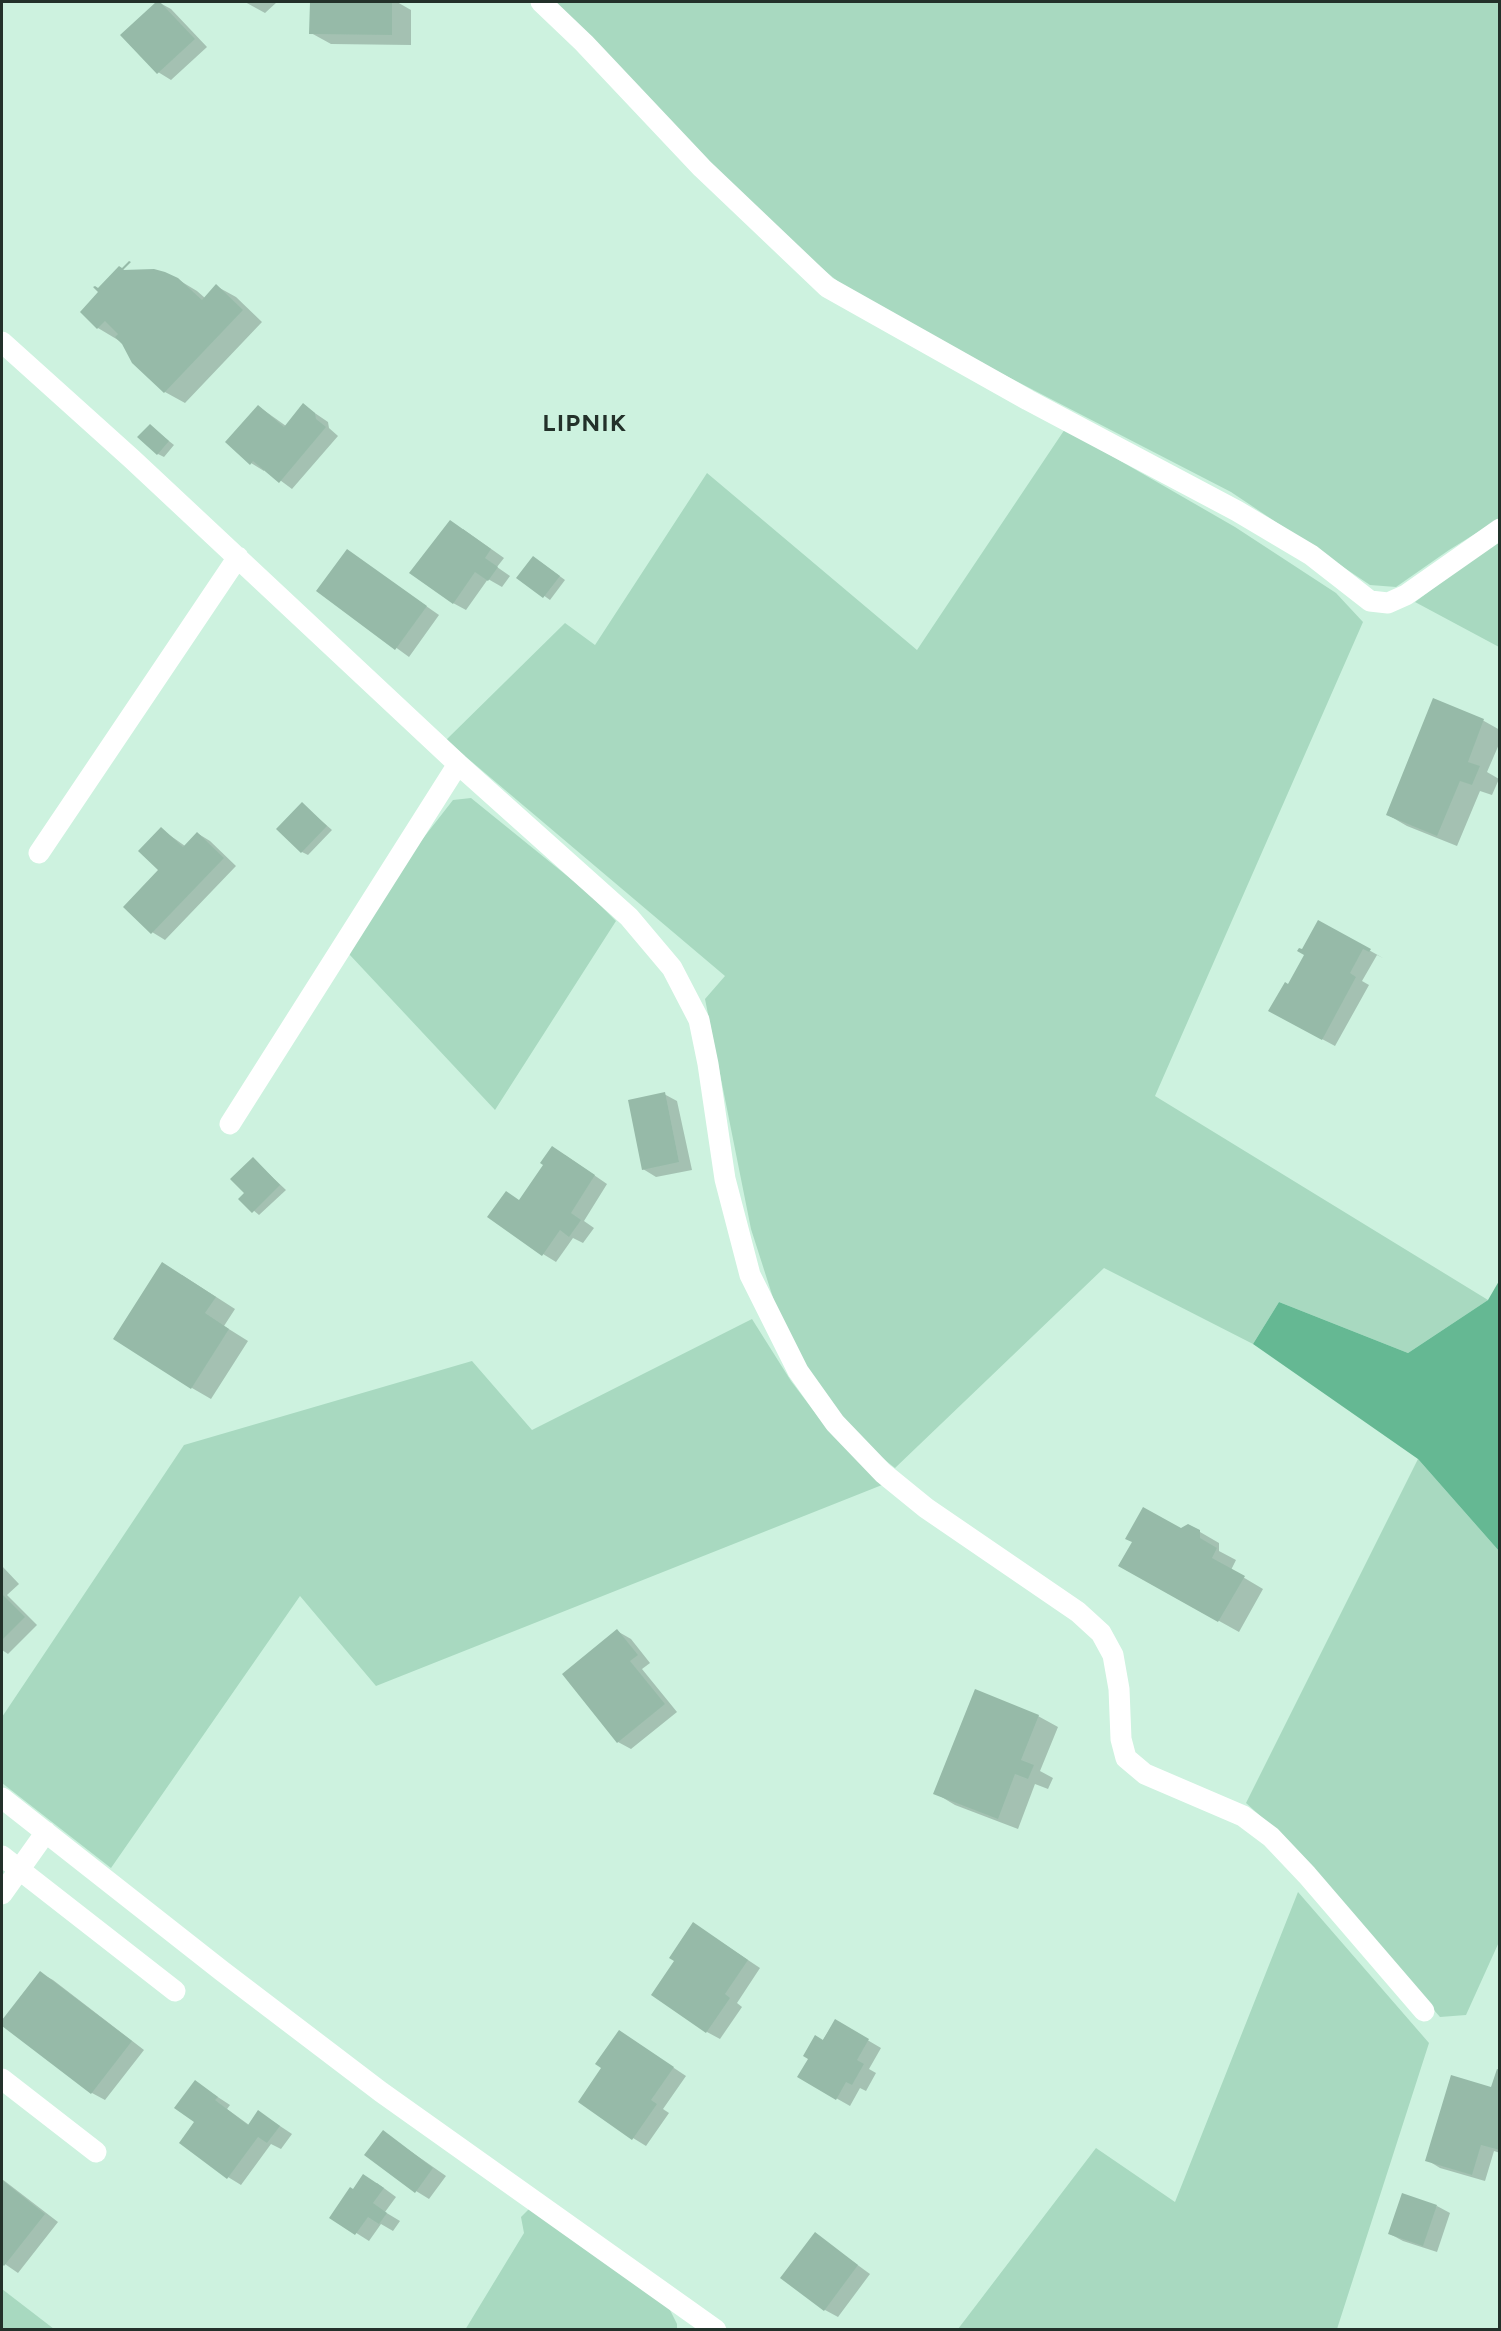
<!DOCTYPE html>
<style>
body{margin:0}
#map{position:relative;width:1501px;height:2331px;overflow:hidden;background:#cdf2df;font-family:Figtree,sans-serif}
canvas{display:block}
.frame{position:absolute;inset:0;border:3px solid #23312a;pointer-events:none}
</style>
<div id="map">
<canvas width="1501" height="2331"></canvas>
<div class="frame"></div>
</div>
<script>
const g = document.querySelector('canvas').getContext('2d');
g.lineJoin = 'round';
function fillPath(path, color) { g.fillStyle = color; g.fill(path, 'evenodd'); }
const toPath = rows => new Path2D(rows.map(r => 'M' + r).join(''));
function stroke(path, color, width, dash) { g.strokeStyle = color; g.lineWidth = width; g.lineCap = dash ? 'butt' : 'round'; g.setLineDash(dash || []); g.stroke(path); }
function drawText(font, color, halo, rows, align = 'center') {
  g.font = font + ' Figtree,sans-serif'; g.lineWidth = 5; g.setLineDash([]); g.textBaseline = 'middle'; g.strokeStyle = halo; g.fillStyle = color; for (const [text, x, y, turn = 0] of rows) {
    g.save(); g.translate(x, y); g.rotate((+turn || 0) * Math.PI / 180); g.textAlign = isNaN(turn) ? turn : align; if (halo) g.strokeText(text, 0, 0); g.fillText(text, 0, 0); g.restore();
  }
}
fillPath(toPath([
 [552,2,1499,2,1499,519,1449,550,1396,587,1370,585,1231,492,863,302,797,248,715,170],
 [1065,429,1235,527,1336,593,1363,622,1155,1096,1488,1300,1408,1353,1279,1302,1253,1344,1104,1268,895,1468,858,1439,814,1381,775,1304,751,1229,705,999,725,976,446,740,565,623,595,645,707,473,917,650],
 [1499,539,1499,647,1415,602],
 [471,798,587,892,616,921,495,1110,349,954,417,846,453,800],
 [752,1319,791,1381,829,1431,882,1485,376,1686,300,1596,111,1868,2,1783,2,1717,184,1445,472,1361,532,1430],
 [1418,1459,1499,1551,1499,1942,1466,2015,1440,2017,1317,1875,1278,1832,1246,1803],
 [1298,1892,1429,2043,1337,2329,958,2329,1096,2148,1175,2202],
 [529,2209,668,2306,677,2324,677,2330,465,2330,524,2233,521,2217],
 [2,2289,54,2329,2,2329]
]), '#a8d9c0');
fillPath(toPath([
 [1499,1281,1499,1551,1418,1459,1253,1344,1279,1302,1408,1353,1488,1300]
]), '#65b893');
fillPath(toPath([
 [158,2,171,9,207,47,171,80,158,72,122,35],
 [245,2,277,2,265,13],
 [312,2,397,2,411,10,411,45,331,44,311,33],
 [119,267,126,271,177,279,197,291,205,298,216,286,236,297,262,322,185,403,165,392,133,362,123,343,98,328,82,312],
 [303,405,328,422,329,428,338,436,292,489,265,469,264,471,251,463,258,406,286,426],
 [150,426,174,445,164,457,158,454],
 [463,529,504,558,497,567,510,576,502,587,488,579,466,610,453,603],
 [347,551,439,615,409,657,318,591],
 [539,561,565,580,550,600,518,577],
 [1434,700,1484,721,1500,730,1500,742,1487,772,1499,779,1492,795,1480,791,1457,846,1407,826,1388,815],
 [302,804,332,830,308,855,302,852],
 [161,829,185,846,197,833,210,841,236,866,165,940,152,932,160,870],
 [1319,922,1383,958,1377,955,1362,981,1369,985,1335,1046,1283,1018,1289,986,1306,955],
 [664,1094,677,1101,692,1170,656,1177,643,1169],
 [565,1155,607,1184,584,1221,594,1228,583,1243,573,1238,556,1262,543,1254,520,1201],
 [253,1159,286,1190,259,1215,240,1199,247,1193],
 [182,1275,235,1309,224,1326,248,1341,211,1399,192,1388],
 [1188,1525,1219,1543,1219,1551,1236,1560,1231,1570,1263,1589,1239,1632,1120,1566,1133,1542,1182,1530],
 [2,1566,19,1584,7,1595,37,1625,8,1654,2,1650],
 [617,1631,631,1639,650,1663,642,1669,677,1712,631,1749,618,1742],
 [1038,1716,1058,1727,1040,1771,1053,1778,1048,1789,1035,1784,1018,1829,955,1805,935,1793],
 [706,1932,760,1968,737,2003,742,2007,720,2039,707,2032],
 [40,1973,53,1980,144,2050,105,2100,92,2093,2,2024],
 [835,2021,881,2048,869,2069,876,2073,866,2091,860,2088,850,2106,799,2077],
 [620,2032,686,2076,663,2109,669,2113,646,2146,633,2138,604,2068],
 [1500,2071,1500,2153,1494,2151,1485,2181,1440,2168,1427,2160,1492,2089],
 [195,2082,230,2105,227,2109,249,2125,259,2112,292,2134,281,2149,271,2144,241,2185,228,2177,196,2122],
 [383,2132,446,2176,429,2199,416,2191],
 [2,2179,58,2222,18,2273,2,2262],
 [377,2183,396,2197,385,2212,400,2221,393,2231,381,2224,369,2241,331,2217,354,2191],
 [1437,2206,1450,2213,1437,2252,1403,2241,1390,2234],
 [815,2234,870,2274,838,2317,825,2310]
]), '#0003');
fillPath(toPath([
 [156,2,160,2,195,39,157,74,120,35],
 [310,2,392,2,392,35,309,34],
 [129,261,131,262,123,270,154,269,165,272,178,278,202,300,216,284,243,310,164,393,132,363,122,344,115,337,118,334,105,321,97,329,80,312,98,292,93,287,95,286,98,288,119,266,122,268],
 [303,403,315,413,316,419,326,427,279,483,253,461,250,465,225,442,258,405,284,427],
 [150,424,169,441,157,455,137,437],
 [450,520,491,549,485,558,498,567,488,581,475,572,453,604,409,573],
 [347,549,427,606,395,650,316,591],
 [533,556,560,576,543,598,516,578],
 [1433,698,1484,719,1468,762,1480,766,1472,785,1460,781,1437,836,1386,815],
 [302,802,327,826,301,853,276,829],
 [161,827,183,847,197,832,224,858,151,934,123,907,158,870,138,851],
 [1318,920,1371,949,1369,952,1363,949,1350,973,1356,977,1322,1040,1268,1011,1285,982,1288,984,1304,955,1297,951,1299,948,1302,949],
 [665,1092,679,1162,642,1170,628,1100],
 [552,1146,595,1175,571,1213,581,1220,569,1237,560,1230,542,1256,487,1217,506,1191,519,1200,543,1165,540,1163],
 [253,1157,280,1185,252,1213,238,1199,244,1193,230,1179],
 [162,1262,216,1297,205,1313,229,1329,191,1389,113,1339],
 [1143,1507,1181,1528,1188,1524,1200,1530,1200,1538,1217,1548,1212,1558,1245,1576,1218,1622,1118,1566,1132,1542,1125,1539],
 [2,1594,25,1617,2,1640],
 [617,1629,638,1655,630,1661,665,1704,617,1743,562,1674],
 [975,1689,1039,1715,1021,1760,1034,1765,1028,1779,1015,1774,998,1819,933,1794],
 [693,1922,748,1960,725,1994,730,1998,706,2033,651,1995,674,1961,669,1958],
 [40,1971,132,2041,91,2094,2,2026,2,2020],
 [835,2019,869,2039,857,2060,864,2064,852,2085,846,2082,836,2100,797,2077,808,2059,803,2056,815,2035,823,2040],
 [619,2030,674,2067,651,2100,657,2104,632,2140,578,2102,601,2068,595,2064],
 [1497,2069,1500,2070,1500,2150,1481,2145,1472,2175,1425,2161,1451,2075,1491,2087],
 [195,2080,218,2097,215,2100,248,2125,258,2110,280,2126,267,2143,258,2137,227,2179,179,2143,194,2122,174,2108],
 [383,2130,433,2168,415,2193,364,2155],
 [363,2174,384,2188,373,2203,387,2213,379,2224,368,2217,355,2235,329,2218,350,2187,353,2189],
 [2,2180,45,2214,4,2266,2,2264],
 [1402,2193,1437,2205,1423,2246,1388,2234],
 [815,2232,858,2265,824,2311,780,2278]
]), '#96baa8');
stroke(toPath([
 [541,2,584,43,702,168,827,287,1028,400,1237,511,1311,555,1370,601,1388,603,1406,595,1500,529],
 [2,342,132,459,458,764,629,917,672,968,699,1020,708,1064,725,1179,750,1275,798,1371,835,1423,883,1473,926,1508,1078,1612,1101,1633,1113,1655,1119,1689,1121,1739,1126,1758,1145,1774,1243,1816,1271,1837,1307,1875,1424,2011],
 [39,853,238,557],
 [230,1124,458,764],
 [2,1798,222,1971,381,2092,716,2330],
 [2,1856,175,1991],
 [2,1894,46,1832],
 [2,2079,96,2152]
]), '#fff', 21);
g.letterSpacing = '1.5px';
drawText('bold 24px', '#23312a', '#cdf2df', [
 ["LIPNIK",585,424]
]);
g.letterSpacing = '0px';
</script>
